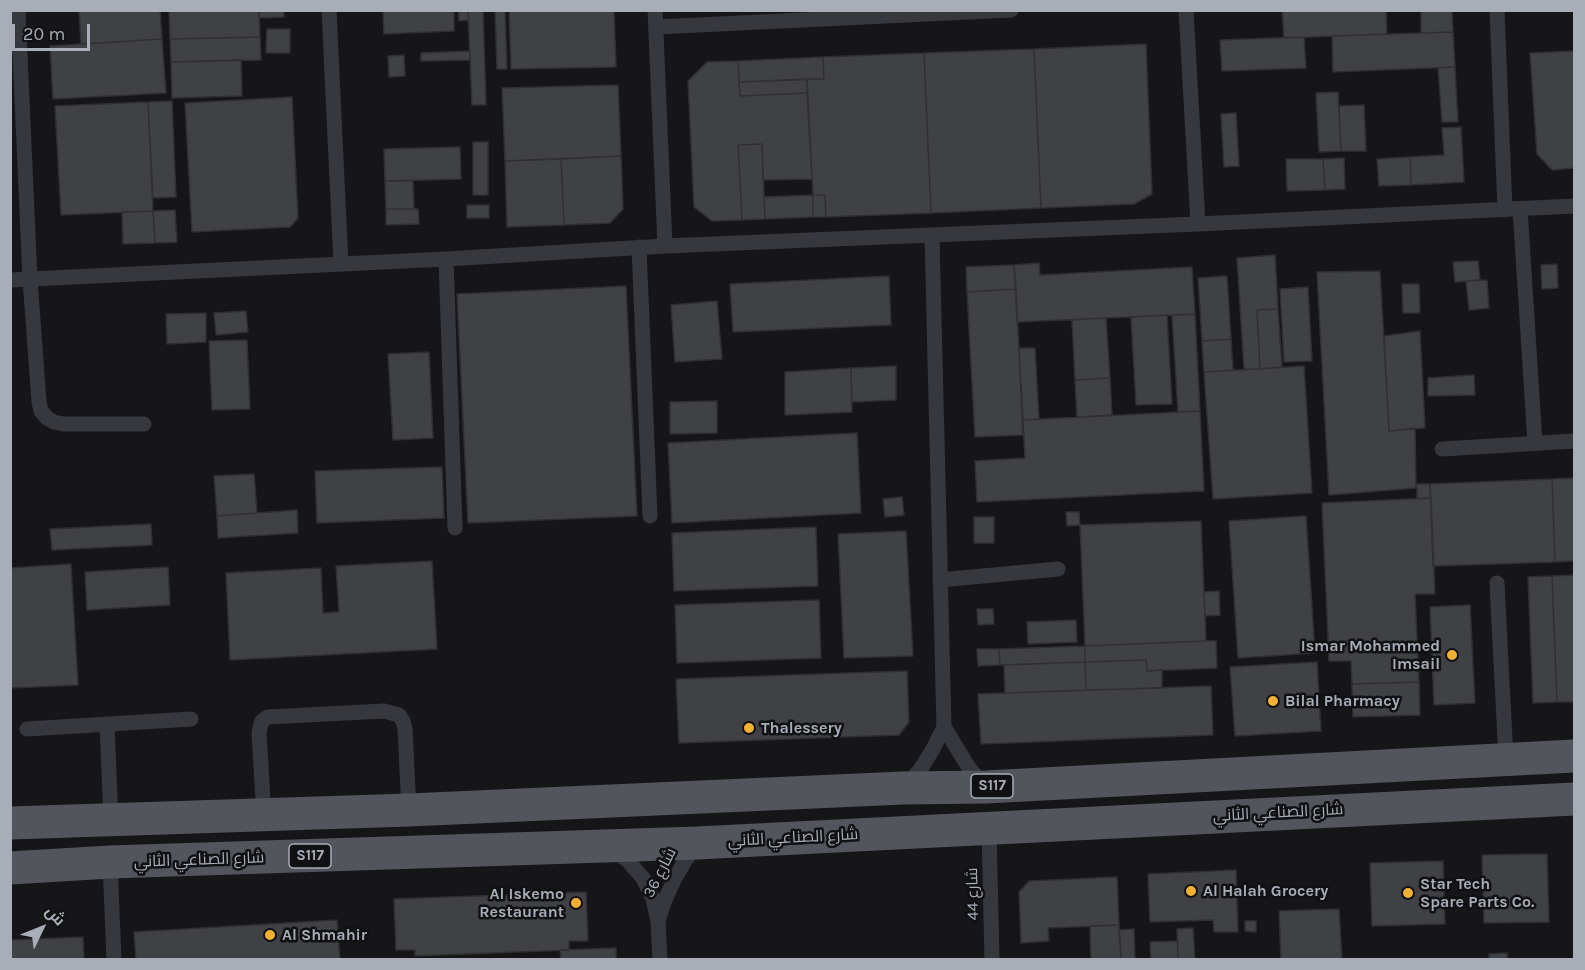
<!DOCTYPE html>
<meta charset="utf-8">
<style>
body{margin:0}
#map{position:relative;width:1585px;height:970px;overflow:hidden;background:#161618;font-family:Karla,Cairo,sans-serif}
canvas{display:block}
.frame{position:absolute;inset:0;border:12px solid #a8adb8;pointer-events:none}
.north{position:absolute;left:12px;top:898px;width:60px;height:60px;-webkit-text-stroke:4px #111113;paint-order:stroke;rotate:47deg;font-size:16px;font-weight:700;line-height:24px;text-align:center;color:#a8adb8}
.north::after{content:'';display:block;margin:auto;width:21px;height:27px;background:#a8adb8;clip-path:polygon(50% 0,100% 100%,50% 72%,0 100%)}
.scale{position:absolute;left:12px;top:24px;width:78px;height:27px;box-sizing:border-box;border:3px solid #a8adb8;border-top:0;padding-left:8px;font-size:18px;line-height:21px;white-space:nowrap;color:#a8adb8;-webkit-text-stroke:4px #111113;paint-order:stroke}
</style>
<div id="map">
<canvas width="1585" height="970"></canvas>
<div class="frame"></div>
<div class="north">ش</div>
<div class="scale">20 m</div>
</div>
<script>
const g = document.querySelector('canvas').getContext('2d');
g.lineJoin = 'round';
function fillPath(path, color) { g.fillStyle = color; g.fill(path, 'evenodd'); }
const toPath = rows => new Path2D(rows.map(r => 'M' + r).join(''));
function stroke(path, color, width, dash) { g.strokeStyle = color; g.lineWidth = width; g.lineCap = dash ? 'butt' : 'round'; g.setLineDash(dash || []); g.stroke(path); }
function drawText(font, color, halo, rows, align = 'center') {
  g.font = font + ' Karla,Cairo,sans-serif'; g.lineWidth = 5; g.setLineDash([]); g.textBaseline = 'middle'; g.strokeStyle = halo; g.fillStyle = color; for (const [text, x, y, turn = 0] of rows) {
    g.save(); g.translate(x, y); g.rotate((+turn || 0) * Math.PI / 180); g.textAlign = isNaN(turn) ? turn : align; if (halo) g.strokeText(text, 0, 0); g.fillText(text, 0, 0); g.restore();
  }
}
const building = toPath([
 [79,10,160,10,162,39,81,44,79,10],
 [169,10,259,10,260,37,170,39,169,10],
 [259,10,284,10,284,17,259,18,259,10],
 [383,10,454,10,454,31,384,34,383,10],
 [458,10,468,10,469,20,459,21,458,10],
 [468,10,483,10,486,105,472,105,468,10],
 [495,10,505,10,507,69,497,69,495,10],
 [509,10,614,10,616,67,511,69,509,10],
 [1282,10,1386,10,1387,34,1284,38,1282,10],
 [1421,10,1452,10,1453,32,1421,33,1421,10],
 [267,29,290,29,290,53,266,53,267,29],
 [1453,32,1455,67,1333,72,1332,36,1453,32],
 [260,37,261,60,171,62,170,39,260,37],
 [1304,37,1306,68,1222,71,1220,40,1304,37],
 [162,39,166,93,53,99,50,46,162,39],
 [1146,44,1152,194,1134,204,1041,208,1034,49,1146,44],
 [1034,49,1041,208,931,213,924,53,1034,49],
 [470,51,470,60,421,61,421,53,470,51],
 [1574,51,1574,168,1552,170,1537,154,1530,53,1574,51],
 [924,53,931,213,826,217,825,195,813,195,807,79,824,79,823,57,924,53],
 [404,55,405,76,389,77,388,56,404,55],
 [823,57,824,79,739,82,738,61,823,57],
 [241,60,242,96,172,98,171,62,241,60],
 [738,61,740,96,807,93,812,179,763,180,762,144,738,145,742,220,712,221,694,207,688,81,707,62,738,61],
 [1455,67,1458,122,1442,122,1438,68,1455,67],
 [807,79,807,93,740,96,739,82,807,79],
 [618,85,621,156,505,161,502,88,618,85],
 [1338,92,1341,151,1319,152,1316,93,1338,92],
 [292,97,298,218,290,227,192,232,185,103,292,97],
 [172,101,176,197,153,198,148,102,172,101],
 [148,102,153,211,61,215,55,106,148,102],
 [1364,105,1366,151,1341,151,1339,106,1364,105],
 [1236,113,1239,166,1224,167,1221,114,1236,113],
 [1461,127,1464,182,1411,185,1410,157,1444,155,1442,128,1461,127],
 [473,142,488,142,488,195,473,195,473,142],
 [762,144,765,219,742,220,738,145,762,144],
 [460,147,461,179,385,181,384,149,460,147],
 [621,156,623,209,610,223,564,225,561,159,621,156],
 [1410,157,1411,185,1379,186,1377,159,1410,157],
 [1344,158,1345,189,1325,190,1323,159,1344,158],
 [561,159,564,225,507,227,505,161,561,159],
 [1286,159,1323,159,1325,190,1287,191,1286,159],
 [385,181,413,181,414,209,386,209,385,181],
 [813,195,813,217,765,219,764,197,813,195],
 [813,195,825,195,826,217,813,217,813,195],
 [467,205,489,205,489,218,467,218,467,205],
 [386,209,418,209,419,224,386,225,386,209],
 [175,210,177,242,155,243,153,211,175,210],
 [153,211,155,243,123,244,122,212,153,211],
 [1275,255,1278,309,1257,310,1260,369,1244,369,1237,258,1275,255],
 [1478,261,1480,280,1455,282,1453,262,1478,261],
 [1039,263,1040,275,1192,267,1195,314,1017,322,1014,265,1039,263],
 [1557,264,1558,288,1542,289,1541,265,1557,264],
 [1014,265,1016,289,967,292,966,267,1014,265],
 [1380,271,1389,431,1415,428,1416,488,1329,495,1317,272,1380,271],
 [889,276,891,325,733,332,730,284,889,276],
 [1227,276,1231,339,1202,341,1198,278,1227,276],
 [1487,280,1489,308,1469,310,1466,281,1487,280],
 [1402,284,1419,284,1420,313,1403,313,1402,284],
 [626,286,637,516,468,523,457,294,626,286],
 [1308,287,1312,361,1284,362,1280,289,1308,287],
 [1016,289,1023,435,975,437,967,292,1016,289],
 [717,301,722,359,675,362,671,305,717,301],
 [1278,309,1282,367,1260,369,1257,310,1278,309],
 [246,311,248,332,216,335,214,313,246,311],
 [206,313,206,342,167,344,166,314,206,313],
 [1195,314,1200,411,1178,412,1172,315,1195,314],
 [1167,315,1172,404,1136,405,1131,317,1167,315],
 [1106,318,1110,378,1075,380,1072,320,1106,318],
 [1420,331,1425,428,1389,431,1384,336,1420,331],
 [1231,339,1233,370,1204,372,1202,341,1231,339],
 [247,340,250,409,212,410,209,341,247,340],
 [1019,348,1035,348,1039,419,1023,420,1019,348],
 [429,352,433,438,393,440,388,354,429,352],
 [896,366,896,400,852,402,851,368,896,366],
 [1304,366,1312,493,1213,499,1204,372,1304,366],
 [851,368,852,412,785,415,785,372,851,368],
 [1474,375,1475,395,1428,396,1428,378,1474,375],
 [1110,378,1112,415,1077,417,1075,380,1110,378],
 [717,401,717,433,670,434,670,402,717,401],
 [1200,411,1204,491,977,502,975,461,1025,458,1023,420,1200,411],
 [857,433,861,513,672,523,668,443,857,433],
 [442,467,444,518,317,523,315,471,442,467],
 [254,474,257,513,217,516,214,476,254,474],
 [1574,478,1574,561,1555,562,1552,479,1574,478],
 [1552,479,1555,562,1433,566,1430,484,1552,479],
 [1417,484,1430,484,1431,498,1417,499,1417,484],
 [902,497,904,515,885,517,883,499,902,497],
 [1431,498,1435,594,1415,594,1419,682,1352,684,1351,661,1329,661,1322,503,1431,498],
 [297,510,298,533,218,538,217,516,297,510],
 [1066,512,1079,512,1080,525,1067,526,1066,512],
 [1306,516,1315,653,1238,658,1229,521,1306,516],
 [974,517,994,517,994,543,974,543,974,517],
 [1201,521,1206,641,1085,646,1080,525,1201,521],
 [151,524,152,545,52,550,50,529,151,524],
 [816,527,818,586,674,591,672,533,816,527],
 [906,531,913,656,844,658,838,534,906,531],
 [432,561,437,649,230,660,226,573,321,568,323,613,339,612,336,566,432,561],
 [71,564,78,685,10,688,10,568,71,564],
 [168,567,170,605,87,610,85,572,168,567],
 [1574,575,1574,702,1557,702,1552,576,1574,575],
 [1552,576,1557,702,1533,703,1528,577,1552,576],
 [1219,591,1220,615,1205,616,1204,592,1219,591],
 [819,600,821,658,677,663,675,605,819,600],
 [1470,605,1475,703,1434,705,1430,607,1470,605],
 [977,609,993,609,994,624,978,625,977,609],
 [1076,620,1077,642,1028,644,1027,622,1076,620],
 [1206,641,1216,641,1217,668,1147,671,1146,660,1085,662,1085,646,1206,641],
 [1085,646,1085,662,1000,665,999,649,1085,646],
 [977,649,999,649,1000,665,978,666,977,649],
 [1146,660,1147,671,1162,670,1162,688,1086,690,1085,662,1146,660],
 [1085,662,1086,690,1005,693,1004,665,1085,662],
 [1317,662,1321,731,1235,736,1230,667,1317,662],
 [907,671,909,722,899,735,679,743,676,679,907,671],
 [1419,682,1420,715,1353,717,1352,684,1419,682],
 [1211,686,1213,735,981,744,978,694,1211,686],
 [1547,854,1549,922,1484,923,1482,855,1547,854],
 [1443,861,1445,924,1372,926,1370,863,1443,861],
 [1236,870,1238,932,1214,932,1213,920,1150,922,1148,874,1236,870],
 [1117,877,1119,925,1048,928,1049,941,1021,943,1019,892,1029,881,1117,877],
 [586,892,588,941,569,941,569,950,415,956,415,950,396,950,394,899,586,892],
 [1339,909,1342,960,1281,960,1279,911,1339,909],
 [337,920,340,960,136,960,134,932,337,920],
 [1245,921,1256,921,1256,932,1245,931,1245,921],
 [1119,925,1121,960,1091,960,1090,926,1119,925],
 [1193,928,1195,960,1178,960,1177,929,1193,928],
 [1134,929,1135,960,1121,960,1119,930,1134,929],
 [83,937,84,960,10,960,10,940,83,937],
 [1178,941,1178,960,1151,960,1150,942,1178,941],
 [616,948,616,960,561,960,560,950,616,948],
 [1507,953,1508,960,1489,960,1489,954,1507,953]
]);
fillPath(building, '#404145');
stroke(building, '#303034', 1.5);
stroke(toPath([
 [18,10,30,279,39,402,41,411,47,418,54,422,63,424,144,424],
 [329,10,341,264],
 [655,10,665,246],
 [1186,10,1198,224],
 [1497,10,1505,210],
 [656,27,1011,10],
 [1520,209,1535,443],
 [639,247,650,516],
 [446,259,455,528],
 [10,280,446,259,665,246,1198,224,1574,206],
 [1442,449,1574,441],
 [940,580,1058,569],
 [1497,583,1506,759],
 [107,724,111,820],
 [944,727,969,768,985,786],
 [27,729,191,719],
 [905,786,920,770,933,749,944,727,932,235],
 [264,816,259,734,260,727,262,721,268,717,384,711,399,715,403,721,405,729,409,810],
 [989,828,992,960],
 [613,849,628,861,643,878,653,899,658,921,660,960],
 [110,862,114,960],
 [658,921,665,900,674,880,685,861,697,844]
]), '#37383d', 15);
stroke(toPath([
 [10,823,409,810,903,788,986,787,1574,756],
 [10,868,110,862,697,843,1574,799]
]), '#53555c', 33);
for (const [x, y, r, color] of [
 [1452,655,6,"#f2b134"],
 [1273,701,6,"#f2b134"],
 [749,728,6,"#f2b134"],
 [1191,891,6,"#f2b134"],
 [1408,893,6,"#f2b134"],
 [576,903,6,"#f2b134"],
 [270,935,6,"#f2b134"]
]) { const dot = new Path2D(); dot.arc(x, y, r, 0, 2 * Math.PI); g.fillStyle = color; g.fill(dot); stroke(dot, '#111113', 2); }
for (const [x, y, w] of [
 [992,786,42],
 [310,856,42]
]) { const box = new Path2D(); box.roundRect(x - w / 2, y - 12, w, 24, 4.5); g.fillStyle = '#111113'; g.fill(box); stroke(box, '#a8adb8', 1.5); }
drawText('bold 15px', '#a8adb8', null, [
 ["S117",992,786],
 ["S117",310,856]
]);
drawText('bold 16px', '#a8adb8', '#111113', [
 ["Ismar Mohammed",1440,646,"right"],
 ["Imsail",1440,664,"right"],
 ["Bilal Pharmacy",1285,701],
 ["Thalessery",761,728],
 ["Star Tech",1420,884],
 ["Spare Parts Co.",1420,902],
 ["Al Halah Grocery",1203,891],
 ["Al Iskemo",564,894,"right"],
 ["Restaurant",564,912,"right"],
 ["Al Shmahir",282,935]
], 'left');
drawText('16px', '#a8adb8', '#111113', [
 ["شارع الصناعي الثاني",1278,813,-3],
 ["شارع الصناعي الثاني",793,838,-3],
 ["شارع الصناعي الثاني",199,860,-2],
 ["شارع 36",660,873,-63],
 ["شارع 44",973,894,-91]
]);
</script>
